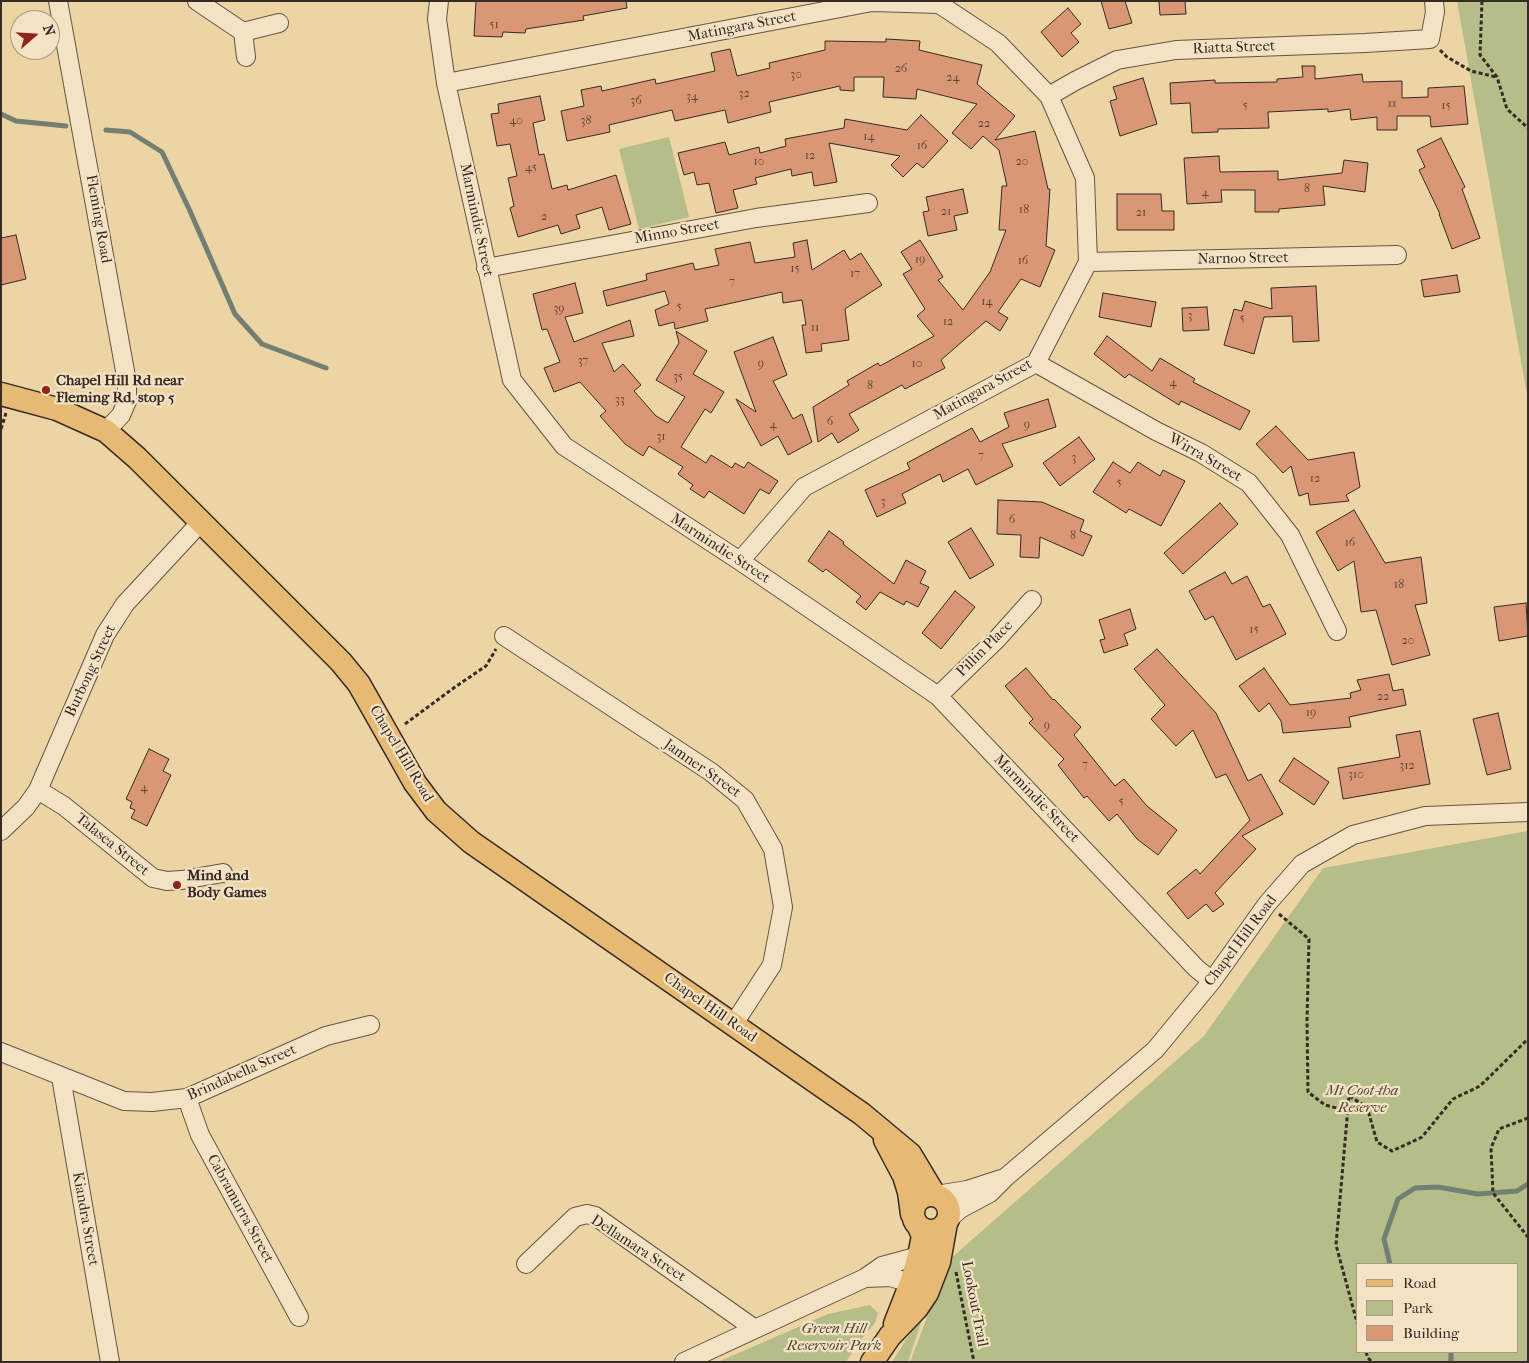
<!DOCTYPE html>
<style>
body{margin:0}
#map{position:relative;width:1529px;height:1363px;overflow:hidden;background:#ecd4a4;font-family:"IM FELL French Canon",serif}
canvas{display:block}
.frame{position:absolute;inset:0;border:2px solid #382a25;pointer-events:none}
.legend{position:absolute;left:1356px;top:1263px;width:162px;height:90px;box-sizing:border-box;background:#f3e3c4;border:1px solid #a89984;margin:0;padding:6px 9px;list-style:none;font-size:15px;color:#382a25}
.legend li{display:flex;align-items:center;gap:10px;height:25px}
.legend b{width:25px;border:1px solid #a89984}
.north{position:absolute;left:10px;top:10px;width:50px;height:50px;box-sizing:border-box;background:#f3e3c4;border:1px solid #a89984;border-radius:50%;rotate:71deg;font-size:14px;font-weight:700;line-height:20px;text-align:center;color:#382a25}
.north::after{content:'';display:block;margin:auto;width:18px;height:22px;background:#8f2418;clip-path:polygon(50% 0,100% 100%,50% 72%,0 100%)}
</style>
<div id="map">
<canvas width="1529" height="1363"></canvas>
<div class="frame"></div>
<ul class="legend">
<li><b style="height:6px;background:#e6ba72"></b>Road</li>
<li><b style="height:14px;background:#b5bd88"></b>Park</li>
<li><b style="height:14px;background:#da9776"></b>Building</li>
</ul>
<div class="north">N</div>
</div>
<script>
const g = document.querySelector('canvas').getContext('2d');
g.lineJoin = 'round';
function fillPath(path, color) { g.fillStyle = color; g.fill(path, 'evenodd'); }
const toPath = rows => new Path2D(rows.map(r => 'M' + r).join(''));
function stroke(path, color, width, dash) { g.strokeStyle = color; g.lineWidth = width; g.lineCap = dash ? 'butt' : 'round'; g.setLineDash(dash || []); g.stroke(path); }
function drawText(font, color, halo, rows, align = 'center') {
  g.font = font + ' "IM FELL French Canon",serif'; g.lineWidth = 4.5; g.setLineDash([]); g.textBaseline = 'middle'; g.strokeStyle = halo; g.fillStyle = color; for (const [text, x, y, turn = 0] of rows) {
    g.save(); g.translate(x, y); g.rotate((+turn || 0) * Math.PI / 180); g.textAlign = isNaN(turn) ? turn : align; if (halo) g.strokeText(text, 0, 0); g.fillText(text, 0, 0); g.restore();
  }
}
fillPath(toPath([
 [1457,1,1528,1,1528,400],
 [669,137,689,217,639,229,619,149],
 [1528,831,1528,1362,910,1362,949,1260,1204,1036,1323,868],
 [1358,1264,1518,1264,1518,1352,1358,1352],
 [870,1305,878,1313,875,1323,859,1342,846,1362,718,1362,828,1314],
 [925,1310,908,1362,892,1362]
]), '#b5bd88');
stroke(toPath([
 [1,114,16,121,66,126],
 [106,130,130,132,162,152,190,211,235,314,262,344,326,368],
 [1390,1264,1384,1239,1398,1199,1415,1188,1438,1187,1478,1194,1517,1191,1528,1184],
 [1451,1352,1451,1362]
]), '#727f72', 5);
const building = toPath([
 [476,1,626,1,627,8,583,16,584,20,526,29,525,33,503,32,502,37,474,36,476,1],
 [1101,1,1125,1,1132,23,1109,29,1101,1],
 [1161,1,1185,1,1186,14,1160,15,1159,2,1161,1],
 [1068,8,1081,24,1071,33,1079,42,1062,57,1041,32,1068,8],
 [886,39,920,41,919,50,982,65,977,84,1015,116,995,140,1035,131,1048,189,1050,189,1046,246,1055,250,1040,287,1021,279,998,312,1008,318,1000,331,986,321,941,360,945,368,905,389,902,385,849,414,859,430,838,443,832,433,818,442,813,407,849,385,847,381,878,363,880,366,934,336,917,316,925,309,903,274,912,269,901,252,920,240,943,277,938,280,963,310,990,272,1006,230,999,230,1002,186,1007,186,999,150,983,136,971,149,952,133,977,104,917,89,916,99,883,97,884,77,854,77,854,91,840,90,840,86,769,102,771,112,728,123,725,110,675,121,672,110,609,125,610,132,567,141,561,111,584,106,581,90,601,86,602,91,655,79,656,84,715,71,711,53,730,49,737,76,770,68,769,63,825,50,825,41,886,42,886,39],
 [1302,66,1315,66,1315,79,1362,74,1363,82,1402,81,1402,98,1428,97,1428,88,1464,86,1468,124,1431,127,1430,116,1397,116,1397,130,1377,130,1377,117,1351,120,1350,109,1328,112,1328,109,1268,112,1269,128,1218,129,1218,132,1192,133,1190,103,1171,104,1170,83,1215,80,1215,83,1277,82,1277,79,1303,77,1302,66],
 [1143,78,1157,124,1120,136,1110,101,1117,99,1113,87,1143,78],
 [540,96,545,120,533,123,539,155,544,154,552,189,567,185,568,190,616,175,631,224,609,230,602,207,576,215,580,228,561,234,558,225,518,237,510,208,514,206,508,178,517,176,510,144,497,146,491,114,499,113,498,104,540,96],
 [921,115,948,141,923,168,917,163,903,177,891,165,900,156,829,143,837,182,814,186,812,172,792,176,791,169,755,178,757,184,733,190,738,208,716,213,709,183,697,185,694,172,684,175,678,153,725,142,729,155,759,147,760,153,786,146,785,139,844,128,845,119,907,130,921,115],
 [1441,138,1465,187,1462,189,1480,238,1452,249,1439,214,1440,214,1419,170,1425,167,1417,150,1441,138],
 [1219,156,1220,172,1278,171,1278,180,1342,173,1344,160,1368,163,1365,192,1323,186,1325,205,1279,209,1279,212,1255,212,1255,190,1221,190,1222,202,1187,204,1184,158,1219,156],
 [963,189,968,213,954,216,957,230,928,236,923,212,929,211,926,197,963,189],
 [1117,194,1161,194,1162,211,1174,211,1174,230,1117,230,1117,194],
 [16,235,26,279,1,285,1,238,16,235],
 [807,240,812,270,844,250,850,260,861,253,882,285,845,309,849,340,821,344,822,351,806,353,802,325,806,325,802,300,783,303,782,292,705,309,708,321,675,329,674,322,659,326,655,310,669,304,665,291,607,306,603,291,647,280,646,274,693,263,695,270,719,265,715,249,750,242,755,263,795,257,793,243,807,240],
 [1457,275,1460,292,1424,297,1421,280,1457,275],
 [575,283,583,313,565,317,574,342,630,320,634,336,602,343,614,372,623,364,641,385,634,391,656,416,668,423,685,397,656,380,679,343,676,331,707,351,693,374,724,392,711,413,705,409,681,447,706,463,711,455,732,468,735,463,744,468,748,462,778,481,769,494,760,489,744,514,709,491,704,498,690,489,693,485,678,474,683,467,649,446,643,456,625,444,600,416,606,411,580,382,554,392,544,368,560,362,547,329,542,330,533,294,575,283],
 [1316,286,1319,341,1293,342,1292,316,1264,317,1254,354,1224,345,1234,309,1242,311,1245,301,1272,309,1271,288,1316,286],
 [1103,293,1156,302,1151,327,1099,317,1103,293],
 [1207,307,1209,330,1183,331,1182,308,1207,307],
 [1107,336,1152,371,1160,358,1195,379,1193,382,1250,411,1240,430,1181,401,1179,405,1129,374,1125,378,1094,354,1107,336],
 [773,337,787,375,773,381,793,419,802,414,812,442,788,455,778,436,761,446,736,399,756,412,734,352,773,337],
 [1048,399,1056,427,1002,444,1013,466,976,485,968,469,943,482,940,474,902,494,906,503,877,517,865,490,910,469,907,463,972,428,980,442,1009,427,1004,413,1048,399],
 [1276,426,1308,460,1354,452,1360,487,1346,495,1349,501,1310,505,1308,493,1299,496,1291,466,1283,473,1256,444,1276,426],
 [1079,437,1095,459,1060,486,1043,463,1079,437],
 [1113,462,1130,473,1138,462,1160,476,1163,470,1185,481,1161,526,1129,509,1126,513,1093,492,1113,462],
 [998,500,1042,502,1084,520,1080,531,1092,536,1083,556,1040,537,1039,558,1020,557,1021,535,997,534,998,500],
 [1220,503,1238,524,1183,574,1164,553,1220,503],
 [1354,510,1385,563,1421,557,1427,603,1415,605,1430,655,1392,665,1376,610,1361,612,1354,561,1338,571,1316,532,1354,510],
 [971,528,994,565,970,579,948,542,971,528],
 [829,531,844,542,843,544,894,584,906,560,926,571,920,583,929,587,918,607,906,601,904,605,880,592,866,610,856,602,861,596,826,569,823,572,808,561,829,531],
 [1225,572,1232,584,1247,576,1263,607,1270,604,1286,634,1236,660,1213,616,1205,620,1189,591,1225,572],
 [955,591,975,607,941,649,922,633,955,591],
 [1526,603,1528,636,1499,641,1494,607,1526,603],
 [1130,609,1136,629,1124,634,1128,645,1104,653,1100,640,1105,639,1099,620,1130,609],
 [1157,649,1216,713,1248,781,1261,774,1283,814,1242,836,1256,849,1215,893,1224,904,1213,912,1206,904,1188,919,1167,893,1196,869,1200,874,1250,820,1226,774,1216,778,1193,730,1176,746,1151,719,1165,705,1134,669,1157,649],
 [1026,668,1053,700,1054,699,1081,727,1074,735,1115,786,1124,779,1147,806,1177,830,1158,855,1137,839,1117,814,1109,821,1087,796,1084,798,1058,765,1064,759,1029,723,1033,719,1005,686,1026,668],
 [1264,668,1290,705,1351,698,1350,693,1361,690,1357,680,1389,674,1393,691,1403,689,1406,705,1349,717,1351,727,1283,733,1281,721,1269,703,1259,712,1239,686,1264,668],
 [1498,713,1511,769,1487,775,1473,719,1498,713],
 [1420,731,1430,784,1343,799,1338,768,1400,757,1396,735,1420,731],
 [149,749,169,759,163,771,171,775,147,826,131,818,135,810,130,808,132,802,126,799,149,749],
 [1294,758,1329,782,1314,805,1279,781,1294,758]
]);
fillPath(building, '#da9776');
stroke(building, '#382a25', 1);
const minor = toPath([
 [58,1,127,382,127,401,121,415,106,431],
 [197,1,243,32,246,57],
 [439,1,437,19,446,83,512,380,564,446,740,561,938,696,1196,968,1212,981],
 [243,32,279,23],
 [446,83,872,2,939,4,998,43,1049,96,1085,178,1088,262,1036,363,804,487,740,561],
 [1049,96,1075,81,1117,60,1176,50,1365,43,1430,39,1435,12,1434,1],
 [1088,262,1397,255],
 [486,268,756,218,868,203],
 [1036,363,1156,431,1201,453,1249,483,1290,535,1337,631],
 [504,636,711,772,745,800,773,849,783,907,772,965,733,1025],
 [938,696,997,639,1032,600],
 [38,790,64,806,153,878,167,881,182,880,223,873],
 [1,831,26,807,38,790,105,635,125,604,200,523],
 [1,1052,124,1101,152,1102,187,1098,326,1036,370,1025],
 [61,1077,110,1362],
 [187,1098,200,1135,299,1317],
 [936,1195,967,1190,1001,1179],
 [948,1220,960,1209,990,1193,1006,1177,1155,1050,1212,981,1267,904,1302,864,1353,835,1425,816,1528,812],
 [526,1264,575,1217,587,1214,595,1216,755,1329],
 [866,1278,890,1277,911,1283],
 [684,1362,865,1278,882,1266,919,1256]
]);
const major = toPath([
 [1,394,57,409,106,431,137,458,341,662,359,684,415,783,436,811,471,842,862,1114,910,1154,934,1194],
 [885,1140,904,1176,909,1192,912,1214],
 '913 1213a18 18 0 1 1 36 0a18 18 0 1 1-36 0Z',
 [895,1324,911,1283,919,1256,923,1236,919,1227],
 [872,1362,890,1336,917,1308,927,1293,939,1262,946,1223]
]);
stroke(minor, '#655445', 20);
stroke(major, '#382a25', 25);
stroke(toPath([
 [1482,1,1480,55,1497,77,1507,109,1528,128],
 [1440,50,1447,57,1471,71,1496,77],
 [1,429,6,413],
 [405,724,455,687,486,666,496,649],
 [1279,914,1309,939,1307,1021,1308,1092,1325,1105,1348,1111],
 [1528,1118,1499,1129,1491,1148,1493,1193,1528,1237],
 [956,1272,974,1362],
 [1358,1326,1336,1245,1349,1096,1367,1107,1377,1142,1392,1151,1422,1137,1453,1099,1480,1086,1528,1039],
 [1366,1352,1368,1358,1372,1362]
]), '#382a25', 3, [4, 2.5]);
stroke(minor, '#f3e3c4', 18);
stroke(major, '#e6ba72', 22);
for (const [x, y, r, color] of [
 [46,390,5,"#8f2418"],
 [177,885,5,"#8f2418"]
]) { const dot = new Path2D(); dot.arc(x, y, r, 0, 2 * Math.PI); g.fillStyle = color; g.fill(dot); stroke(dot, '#f3e3c4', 2); }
drawText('12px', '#604539', null, [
 ["51",494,25],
 ["26",901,69],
 ["30",796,75],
 ["24",953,78],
 ["32",744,94],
 ["34",692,97],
 ["36",636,101],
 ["11",1392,104],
 ["5",1245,106],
 ["15",1446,106],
 ["40",516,121],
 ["38",586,121],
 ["22",984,124],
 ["14",869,137],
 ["16",922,146],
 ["12",810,156],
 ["10",759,162],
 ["20",1022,162],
 ["45",531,168],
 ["8",1307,189],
 ["4",1205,193],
 ["18",1024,210],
 ["21",946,212],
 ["21",1141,213],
 ["2",544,217],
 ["19",920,260],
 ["16",1023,261],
 ["15",795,269],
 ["17",855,274],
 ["7",732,282],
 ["14",987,302],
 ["5",679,307],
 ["39",559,309],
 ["3",1190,316],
 ["5",1242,319],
 ["12",948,322],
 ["11",815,328],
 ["37",583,361],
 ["9",761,364],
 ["10",917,364],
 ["35",678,377],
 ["4",1173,383],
 ["8",870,386],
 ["33",620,400],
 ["6",830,422],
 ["4",773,425],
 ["9",1027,425],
 ["31",661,437],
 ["7",981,456],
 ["3",1074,458],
 ["12",1315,479],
 ["5",1119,483],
 ["3",883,502],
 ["6",1012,520],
 ["8",1073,536],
 ["16",1350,543],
 ["18",1399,585],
 ["15",1254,630],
 ["20",1408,641],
 ["22",1383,697],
 ["19",1311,713],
 ["9",1047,726],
 ["7",1085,765],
 ["312",1407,766],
 ["310",1356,775],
 ["4",144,788],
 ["5",1121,802]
]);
drawText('15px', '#382a25', '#f3e3c4', [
 ["Matingara Street",742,27,-11],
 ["Riatta Street",1234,48,-2],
 ["Fleming Road",98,219,80],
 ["Marmindie Street",476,220,78],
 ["Minno Street",677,232,-10],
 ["Narnoo Street",1243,259,-1],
 ["Matingara Street",983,390,-29],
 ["Wirra Street",1205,458,30],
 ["Marmindie Street",720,549,33],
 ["Pillin Place",985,649,-45],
 ["Burbong Street",91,671,-65],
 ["Chapel Hill Road",401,754,59],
 ["Jamner Street",702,769,35],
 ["Marmindie Street",1036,799,46],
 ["Talasea Street",112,845,39],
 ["Chapel Hill Road",1241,941,-53],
 ["Chapel Hill Road",710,1008,35],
 ["Brindabella Street",242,1073,-24],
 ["Cabramurra Street",240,1209,61],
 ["Kiandra Street",85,1219,80],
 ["Dellamara Street",638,1249,33],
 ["Lookout Trail",974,1304,79]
]);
drawText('bold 15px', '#382a25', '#f3e3c4', [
 ["Chapel Hill Rd near",56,381],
 ["Fleming Rd, stop 5",56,398],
 ["Mind and",187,876],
 ["Body Games",187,893]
], 'left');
drawText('italic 15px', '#514739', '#f3e3c4', [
 ["Mt Coot-tha",1362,1091],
 ["Reserve",1362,1108],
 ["Green Hill",834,1329],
 ["Reservoir Park",834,1346]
]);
</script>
